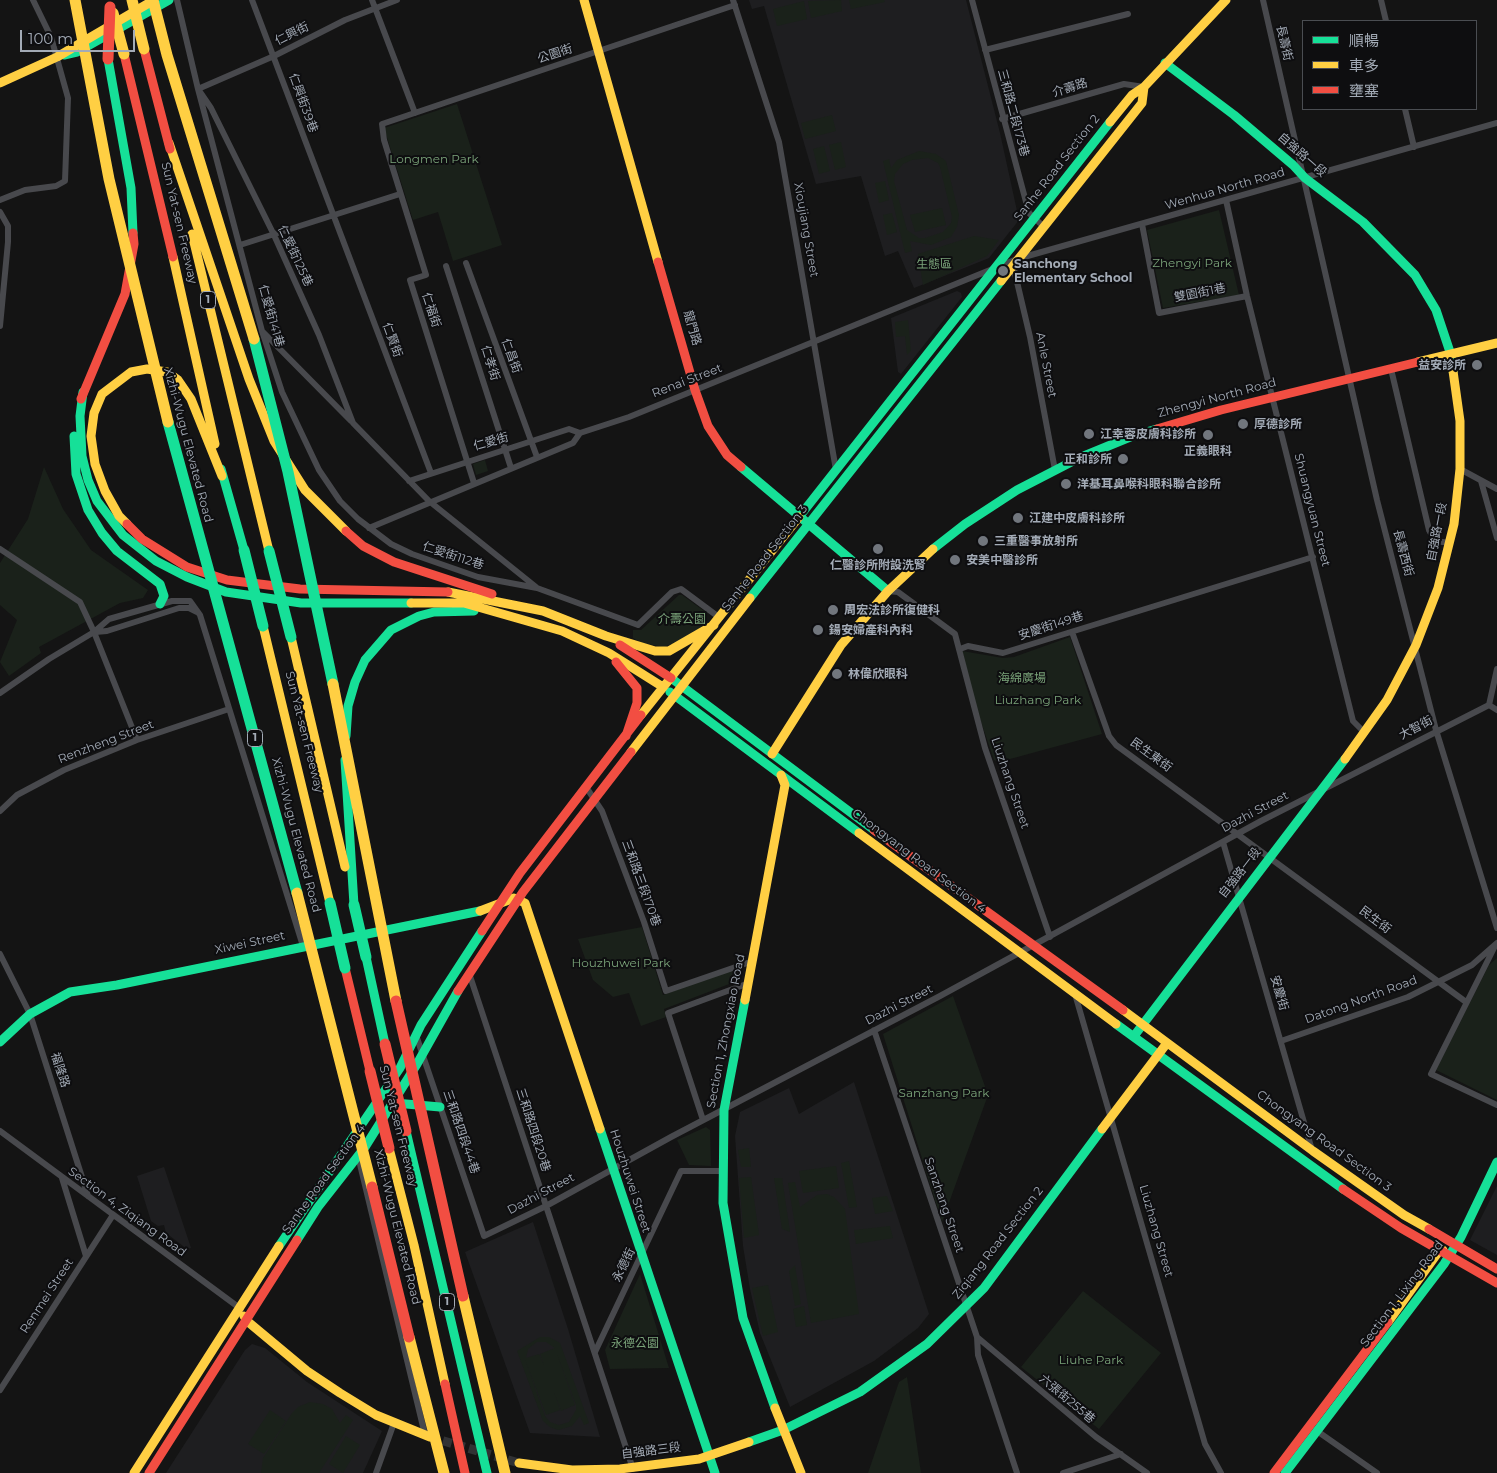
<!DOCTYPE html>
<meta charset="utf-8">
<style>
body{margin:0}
#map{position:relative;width:1497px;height:1473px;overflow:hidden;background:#141414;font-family:Montserrat,"Noto Sans TC",sans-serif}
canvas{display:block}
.legend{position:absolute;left:1302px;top:20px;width:175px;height:90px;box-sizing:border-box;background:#0e0e10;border:1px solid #4a4d52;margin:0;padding:6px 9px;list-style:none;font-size:15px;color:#a3abb6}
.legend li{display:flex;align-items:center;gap:10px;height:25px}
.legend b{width:25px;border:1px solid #4a4d52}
.scale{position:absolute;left:20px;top:30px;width:115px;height:22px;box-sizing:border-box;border:2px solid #a3abb6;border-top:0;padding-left:6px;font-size:15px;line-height:18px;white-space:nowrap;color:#a3abb6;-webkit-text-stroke:4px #0e0e10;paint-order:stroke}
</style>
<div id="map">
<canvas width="1497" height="1473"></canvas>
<ul class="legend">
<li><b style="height:6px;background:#16e098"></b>順暢</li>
<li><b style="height:6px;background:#ffcf43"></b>車多</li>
<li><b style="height:6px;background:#f24e42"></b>壅塞</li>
</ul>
<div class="scale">100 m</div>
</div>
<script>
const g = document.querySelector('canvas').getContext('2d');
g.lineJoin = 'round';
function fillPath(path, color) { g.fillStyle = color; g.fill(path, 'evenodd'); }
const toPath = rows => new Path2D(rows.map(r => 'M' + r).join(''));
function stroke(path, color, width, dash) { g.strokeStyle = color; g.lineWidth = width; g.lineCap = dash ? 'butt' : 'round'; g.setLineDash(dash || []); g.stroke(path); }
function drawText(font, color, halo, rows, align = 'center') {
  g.font = font + ' Montserrat,"Noto Sans TC",sans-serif'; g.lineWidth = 4; g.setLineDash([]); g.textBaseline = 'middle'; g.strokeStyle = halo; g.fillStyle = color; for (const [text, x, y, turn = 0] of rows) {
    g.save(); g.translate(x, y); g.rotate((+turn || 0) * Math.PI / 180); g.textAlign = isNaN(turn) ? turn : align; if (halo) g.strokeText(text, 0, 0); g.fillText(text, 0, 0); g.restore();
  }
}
fillPath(toPath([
 [749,0,966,0,1000,133,1019,220,989,258,914,288,898,251,885,256,861,176,816,184,764,6,752,9],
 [957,291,961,293,962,297,901,374,898,372,891,318],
 [854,1082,929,1314,918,1328,874,1361,790,1407,760,1333,750,1289,743,1246,735,1136,740,1112,789,1088,799,1114],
 [164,1167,191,1248,187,1249,166,1233,164,1225,158,1226,151,1221,137,1176],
 [1497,1186,1497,1255,1470,1240],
 [533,1222,568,1329,600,1437,530,1433,465,1252],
 [252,1344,265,1348,307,1382,382,1431,363,1473,166,1473,245,1350]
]), '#1e1e20');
fillPath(toPath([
 [841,0,842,11,811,18,808,1],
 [849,0,884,0,885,2,851,9],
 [804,1,807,19,777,26,773,9],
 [457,104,502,245,453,261,438,212,413,220,384,128],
 [832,115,836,131,805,139,801,123],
 [841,142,846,167,835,170,829,145],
 [824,146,830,171,819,174,813,149],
 [919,151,936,154,946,161,959,215,957,227,951,237,931,245,910,241,912,251,905,253,883,161,889,159,891,168,897,160],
 [928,158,938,163,940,167,952,217,951,223,943,232,925,238,919,238,907,230,894,181,895,174,903,164,912,160],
 [885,181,889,200,879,203,875,183],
 [942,208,946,225,915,232,910,215],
 [1219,210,1239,295,1163,308,1147,230],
 [892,213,897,232,887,235,883,215],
 [974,236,999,240,987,256,923,285,918,254],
 [908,320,911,351,907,355,905,336,896,337,895,322],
 [485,460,488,471,476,475,473,464],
 [44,467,63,509,91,550,148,590,143,598,120,603,39,647,41,653,9,676,0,662,17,620,0,605,0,563,28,519],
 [679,595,682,595,707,613,707,621,699,629,687,638,664,647,642,643,633,638,633,630,641,630],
 [1070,637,1102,734,999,762,994,760,978,713,962,651,1003,658,1014,657],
 [642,927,663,995,740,966,737,981,664,1009,666,1017,641,1026,629,993,613,997,593,980,578,939],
 [1497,958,1497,1100,1436,1070,1489,965],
 [953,996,988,1095,942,1222,883,1034],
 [706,1127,710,1130,711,1166,689,1165,677,1140],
 [749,1148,751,1167,741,1167,738,1150],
 [849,1161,857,1207,849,1208,841,1163],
 [836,1166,839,1188,803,1193,799,1171],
 [751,1177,759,1235,744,1238,739,1178],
 [774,1178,782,1178,790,1232,782,1229],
 [795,1182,800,1207,817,1195,827,1194,834,1197,845,1209,859,1314,811,1323,788,1183],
 [887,1196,893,1211,875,1214,872,1198],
 [890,1226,893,1238,856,1244,854,1230],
 [795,1265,801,1304,795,1306,789,1271],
 [640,1274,669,1368,610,1369,605,1350],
 [768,1285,778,1332,763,1336,752,1288],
 [1083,1291,1161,1353,1099,1429,1021,1367],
 [804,1306,807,1325,796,1327,793,1309],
 [540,1337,549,1337,560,1343,589,1423,584,1425,580,1416,572,1426,558,1430,550,1427,543,1421,517,1351],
 [537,1342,546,1342,555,1348,540,1354,544,1365,539,1354,526,1358,528,1349],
 [557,1354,576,1405,576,1410,569,1422,559,1425,550,1422,545,1416,525,1359,546,1415,560,1410,554,1392,561,1411,575,1405],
 [907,1377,921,1473,868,1473,899,1382],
 [310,1402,323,1404,332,1409,340,1423,346,1415,353,1420,319,1473,261,1473,263,1458,292,1413,298,1407],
 [270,1410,286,1421,264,1454,248,1444],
 [346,1436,360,1445,343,1473,329,1464]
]), '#1a211a');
stroke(toPath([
 [430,1437,519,1463]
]), '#313234', 9, [9, 4.5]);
stroke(toPath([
 [177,0,198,89,211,108,274,235,319,335,353,423,429,501,536,587],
 [252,0,431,473],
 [372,0,415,113],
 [397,0,345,20,274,56,198,89,262,331,282,392,319,470,340,501,358,519,391,544,412,554,478,577,537,588,638,625,672,592,681,589,720,618],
 [733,0,779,142,836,470],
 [972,0,1029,213,1043,226],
 [1263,0,1377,500,1436,730,1497,928],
 [1381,0,1386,21],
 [985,50,1128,14],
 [1405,109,1414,147],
 [1002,119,1124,84,1144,87],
 [0,200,25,190,56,186,65,181,68,98,51,37,33,0],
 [1226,200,1247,296,1353,721,1365,733],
 [0,212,8,226,8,242,0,326],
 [1142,224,1159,313,1247,296],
 [240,245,400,194],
 [466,263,537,457],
 [1013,265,1030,337,1055,470],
 [446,266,511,468],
 [263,332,351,421],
 [1391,369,1429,530,1435,541,1450,543],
 [1460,469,1497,489],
 [409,481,569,429,580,433],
 [1481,481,1497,538],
 [474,483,410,280,426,275,384,140,382,124,735,5],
 [369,528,573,443,580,433,629,417,1017,259,1497,123],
 [0,549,80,602,94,632,137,740],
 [888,591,898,592,955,634,985,748,1050,937],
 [95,632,107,631,179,608,189,608,197,612],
 [1072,632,1109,736,1116,745,1466,1002],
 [960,649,968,646,1003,653,1313,557],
 [0,693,49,659,94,632,109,619,172,601,190,601,200,615,303,946],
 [1489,705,1497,669],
 [1489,705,1497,710],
 [586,787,602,811,644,922,666,991,753,961],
 [0,811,17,795,64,770,137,740,229,709],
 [1223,842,1312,1150],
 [1494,948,1431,1074,1497,1105],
 [0,954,30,1014,88,1196],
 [469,973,633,1469],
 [1075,994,1205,1444,1221,1473],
 [874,1030,977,1337,978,1355,1017,1473],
 [416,1035,484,1236,546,1206,671,1137,940,996,1261,821,1489,705],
 [1281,1041,1408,997,1472,965,1497,943],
 [703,1120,668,1013,749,983],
 [0,1131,241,1309],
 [358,1156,425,1435],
 [62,1178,86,1256],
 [977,1337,1096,1437,1147,1473],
 [595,1352,681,1171,723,1171],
 [0,1390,113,1215],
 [1317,1431,1377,1473],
 [376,1473,394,1423],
 [1063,1473,1121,1454]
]), '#48494d', 6);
stroke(toPath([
 [64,55,77,52,169,0],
 [108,59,131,188,133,233],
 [1165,63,1234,115,1293,165,1305,178,1363,222,1415,275,1436,310,1451,355,1453,371],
 [83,392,80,416,82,456,88,480,97,501,123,535,156,561,187,577,226,592,301,603,411,603],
 [74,436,76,474,88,510,102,533,117,551,160,584,164,596,160,604],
 [741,467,888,591],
 [221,469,244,550],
 [799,517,1110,122],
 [933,549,965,524,1017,490,1079,458,1135,435,1157,429],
 [750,598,1001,281],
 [671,678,874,830],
 [670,692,859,833],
 [346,736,348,706,355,682,365,660,391,630,419,616,434,612,474,611],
 [345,760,354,905],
 [366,957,385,1044],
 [745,1000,724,1110,723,1203,743,1318,775,1408],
 [1116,1024,1343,1189],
 [1134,1036,1345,759],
 [0,1042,30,1014,70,992,117,985,480,911],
 [395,1103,440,1107],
 [600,1129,715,1473],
 [406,1131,487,1473],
 [297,1240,318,1207,365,1147,417,1064,458,991],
 [279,1246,400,1068,421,1025,482,931],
 [749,1442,783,1430,860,1392,927,1344,984,1288,1102,1129],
 [1285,1473,1444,1264,1461,1237,1497,1162]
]), '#16e098', 9);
stroke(toPath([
 [584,0,658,262],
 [0,83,57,57,154,0],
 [1110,122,1132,95,1144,87,1226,0],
 [169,143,249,379,274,441,305,490,346,531],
 [192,234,269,551],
 [173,257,215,444],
 [1001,281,1142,103,1144,87],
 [1418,362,1497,343],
 [127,524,119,516,105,491,95,464,91,436,94,413,102,394,131,372,147,369,167,372,178,380,191,399,222,476],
 [448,592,543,611,606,636,655,651,669,651,714,625],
 [411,603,464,603,562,631,609,653,663,687],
 [263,626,330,903],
 [291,637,345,867],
 [641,715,799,517],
 [631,752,750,598],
 [772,754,841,645,888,591,933,549],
 [1345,759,1387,700,1416,645,1438,588,1454,524,1460,469,1460,421,1453,371],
 [859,833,1116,1024],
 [480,911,514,898,525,903,600,1129],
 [745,1000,785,785,781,775],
 [1123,1010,1313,1151,1404,1215,1429,1229],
 [1102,1129,1167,1043],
 [389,1148,414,1245,445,1384],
 [244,1316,247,1321,307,1371,340,1393,376,1415,430,1437],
 [1388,1322,1439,1251,1443,1250],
 [775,1408,801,1473],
 [519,1463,572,1470,620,1469,699,1459,749,1442],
 [134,1473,279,1246]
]), '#ffcf43', 9);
stroke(toPath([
 [144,49,170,149],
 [124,54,173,257],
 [658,262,695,390,708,426,727,455,741,467],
 [81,399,125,294,134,244,133,233],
 [1157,429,1221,410,1418,362],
 [127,524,142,539,187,567,227,580,300,589,448,592],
 [346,531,363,546,394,562,492,594],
 [620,645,671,678],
 [616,662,637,688,637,703,626,736],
 [874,830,1123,1010],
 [482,931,520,873,641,715],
 [345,968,370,1071],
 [458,991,523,892,631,752],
 [1343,1189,1401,1228,1497,1283],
 [1429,1229,1497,1269],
 [445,1384,465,1473],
 [149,1473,297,1240],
 [1274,1473,1388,1322]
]), '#f24e42', 9);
stroke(toPath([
 [254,339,288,472,333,684],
 [168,422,297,893],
 [244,550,263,626],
 [269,551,291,637],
 [330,903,345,968],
 [354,905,366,957]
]), '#16e098', 11);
stroke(toPath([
 [75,0,109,179,168,422],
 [132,0,144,49],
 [153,0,167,55,254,339],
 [113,13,124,54],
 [333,684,396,1001],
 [297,893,372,1187],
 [463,1296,505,1473],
 [409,1337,444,1473]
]), '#ffcf43', 11);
stroke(toPath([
 [108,59,110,7],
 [396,1001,463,1296],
 [385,1044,406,1131],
 [370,1071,389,1148],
 [372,1187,409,1337]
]), '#f24e42', 11);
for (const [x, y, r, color] of [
 [1003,271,6,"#71767d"],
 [1477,365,6,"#71767d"],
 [1243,424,6,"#71767d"],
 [1089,434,6,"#71767d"],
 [1208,435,6,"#71767d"],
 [1123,459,6,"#71767d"],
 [1066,484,6,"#71767d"],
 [1018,518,6,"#71767d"],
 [983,541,6,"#71767d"],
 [878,549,6,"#71767d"],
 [955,560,6,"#71767d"],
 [833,610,6,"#71767d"],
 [818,630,6,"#71767d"],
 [837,674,6,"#71767d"]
]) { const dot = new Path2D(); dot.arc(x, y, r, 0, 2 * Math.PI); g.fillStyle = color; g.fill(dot); stroke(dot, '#0e0e10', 2); }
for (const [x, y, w] of [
 [208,300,15],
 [255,738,15],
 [447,1302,15]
]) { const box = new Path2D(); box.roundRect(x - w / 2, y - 8.5, w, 17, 4); g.fillStyle = '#0e0e10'; g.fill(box); stroke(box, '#a3abb6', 1); }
drawText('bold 11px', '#a3abb6', null, [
 ["1",208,300],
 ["1",255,738],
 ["1",447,1302]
]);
drawText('12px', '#a3abb6', '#0e0e10', [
 ["仁興街",292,34,-27],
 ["長壽街",1284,43,77],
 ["公園街",555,54,-18],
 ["介壽路",1070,88,-17],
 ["仁興街39巷",303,103,70],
 ["三和路二段173巷",1013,113,75],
 ["自強路一段",1302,155,41],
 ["Sanhe Road Section 2",1057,168,-52],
 ["Wenhua North Road",1225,189,-16],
 ["Sun Yat-sen Freeway",179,223,77],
 ["Xioujiang Street",806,230,80],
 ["仁愛街125巷",295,256,65],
 ["雙園街1巷",1200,293,-11],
 ["仁福街",431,310,72],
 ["仁愛街141巷",271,316,74],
 ["龍門路",692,328,74],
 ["仁賢街",392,340,70],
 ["仁昌街",511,356,70],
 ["仁孝街",490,363,73],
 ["Anle Street",1046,365,79],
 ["Renai Street",687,381,-21],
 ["Zhengyi North Road",1217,398,-15],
 ["仁愛街",491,442,-16],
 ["Xizhi-Wugu Elevated Road",188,445,75],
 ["Shuangyuan Street",1312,510,76],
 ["自強路一段",1437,532,-79],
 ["長壽西街",1403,553,75],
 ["仁愛街112巷",453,556,18],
 ["Sanhe Road Section 3",765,558,-52],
 ["安慶街149巷",1051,626,-18],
 ["大智街",1416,728,-28],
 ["Sun Yat-sen Freeway",304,732,76],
 ["Renzheng Street",106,742,-21],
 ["民生東街",1151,755,36],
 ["Liuzhang Street",1010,783,71],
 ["Dazhi Street",1255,812,-28],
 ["Xizhi-Wugu Elevated Road",296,835,75],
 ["Chongyang Road Section 4",919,861,37],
 ["自強路一段",1240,873,-52],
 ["三和路三段170巷",641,883,70],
 ["民生街",1375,920,37],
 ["Xiwei Street",250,943,-12],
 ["安慶街",1279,993,74],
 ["Datong North Road",1361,1000,-20],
 ["Dazhi Street",899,1005,-27],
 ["Section 1, Zhongxiao Road",726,1031,-79],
 ["福隆路",60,1070,72],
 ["Sun Yat-sen Freeway",398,1126,76],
 ["三和路四段20巷",533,1130,72],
 ["三和路四段44巷",461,1132,71],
 ["Chongyang Road Section 3",1324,1141,36],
 ["Sanhe Road Section 4",324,1179,-54],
 ["Houzhuwei Street",630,1181,72],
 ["Dazhi Street",541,1194,-28],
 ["Sanzhang Street",944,1205,71],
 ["Section 4, Ziqiang Road",127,1212,36],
 ["Xizhi-Wugu Elevated Road",397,1227,76],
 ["Liuzhang Street",1156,1231,74],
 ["Ziqiang Road Section 2",998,1243,-52],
 ["永德街",624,1265,-64],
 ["Section 1, Lixing Road",1402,1294,-53],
 ["Renmei Street",47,1296,-57],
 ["六張街255巷",1067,1399,40],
 ["自強路三段",651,1451,-7]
]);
drawText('12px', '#7aa379', '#0e0e10', [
 ["Longmen Park",434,159],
 ["Zhengyi Park",1192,263],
 ["生態區",934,264],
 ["介壽公園",682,619],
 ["海綿廣場",1022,678],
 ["Liuzhang Park",1038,700],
 ["Houzhuwei Park",621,963],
 ["Sanzhang Park",944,1093],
 ["永德公園",635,1343],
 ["Liuhe Park",1091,1360]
]);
drawText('bold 12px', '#a3abb6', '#0e0e10', [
 ["Sanchong",1014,264],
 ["Elementary School",1014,278],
 ["益安診所",1466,365,"right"],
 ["厚德診所",1254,424],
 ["江幸蓉皮膚科診所",1100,434],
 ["正義眼科",1208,451,"center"],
 ["正和診所",1112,459,"right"],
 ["洋基耳鼻喉科眼科聯合診所",1077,484],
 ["江建中皮膚科診所",1029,518],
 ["三重醫事放射所",994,541],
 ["安美中醫診所",966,560],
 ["仁醫診所附設洗腎",878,565,"center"],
 ["周宏法診所復健科",844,610],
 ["鍚安婦產科內科",829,630],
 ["林偉欣眼科",848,674]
], 'left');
</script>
